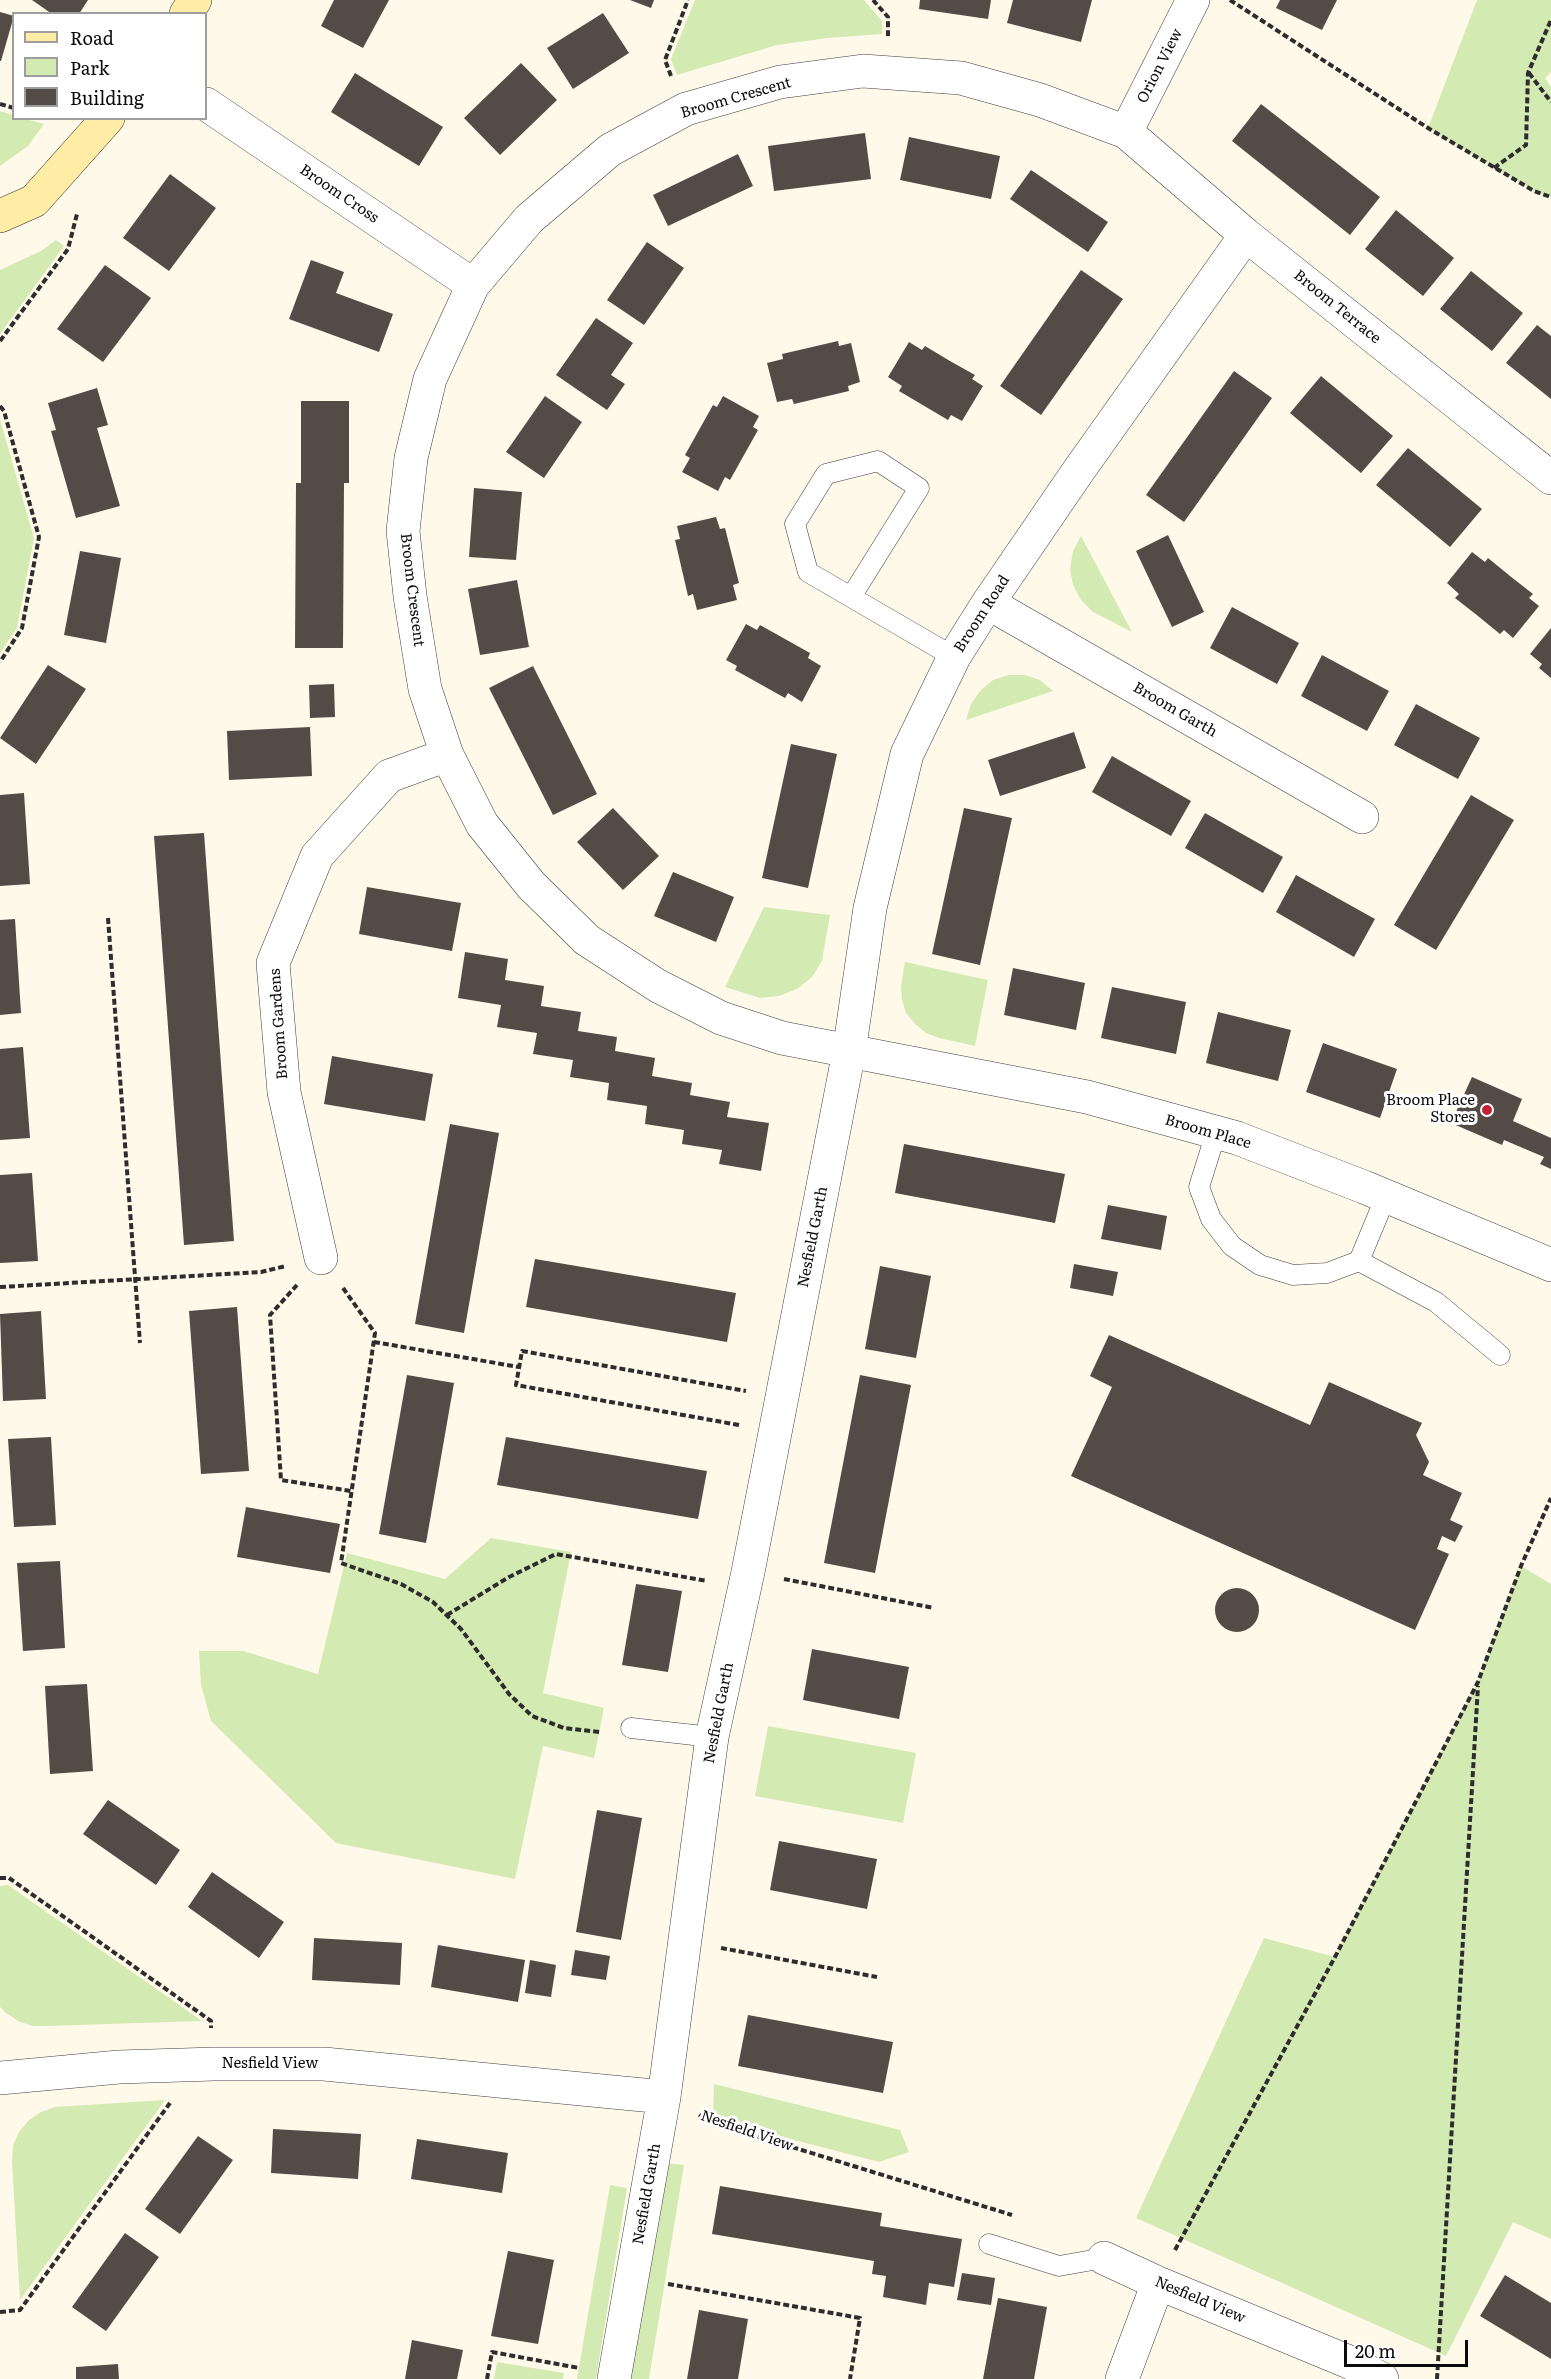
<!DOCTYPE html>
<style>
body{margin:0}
#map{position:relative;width:1551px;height:2379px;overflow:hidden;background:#fff9ea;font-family:Literata,serif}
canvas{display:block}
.legend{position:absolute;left:12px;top:12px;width:195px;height:108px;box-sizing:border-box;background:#fff;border:2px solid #9d9d9d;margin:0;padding:8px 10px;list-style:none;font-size:18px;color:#0b0b0b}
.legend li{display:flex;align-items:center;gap:12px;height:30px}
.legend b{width:30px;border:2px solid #9d9d9d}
.scale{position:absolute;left:1344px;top:2340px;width:124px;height:27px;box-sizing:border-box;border:3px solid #0b0b0b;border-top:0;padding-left:8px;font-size:18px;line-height:21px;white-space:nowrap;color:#0b0b0b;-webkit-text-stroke:4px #fff;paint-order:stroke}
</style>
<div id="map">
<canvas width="1551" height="2379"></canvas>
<ul class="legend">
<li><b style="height:8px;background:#ffeda5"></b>Road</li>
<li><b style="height:16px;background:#d4eab3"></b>Park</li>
<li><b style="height:16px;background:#544b47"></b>Building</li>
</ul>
<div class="scale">20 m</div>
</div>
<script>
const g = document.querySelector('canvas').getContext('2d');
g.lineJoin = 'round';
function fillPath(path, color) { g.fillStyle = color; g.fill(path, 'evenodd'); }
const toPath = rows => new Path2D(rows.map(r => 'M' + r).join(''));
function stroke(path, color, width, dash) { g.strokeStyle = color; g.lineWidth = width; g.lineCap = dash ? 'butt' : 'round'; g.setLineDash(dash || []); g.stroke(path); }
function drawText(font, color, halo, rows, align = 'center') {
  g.font = font + ' Literata,serif'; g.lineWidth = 6; g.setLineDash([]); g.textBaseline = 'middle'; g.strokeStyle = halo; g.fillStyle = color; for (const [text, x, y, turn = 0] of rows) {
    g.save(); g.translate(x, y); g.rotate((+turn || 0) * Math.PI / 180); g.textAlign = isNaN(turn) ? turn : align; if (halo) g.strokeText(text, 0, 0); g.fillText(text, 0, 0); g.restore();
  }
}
fillPath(toPath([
 [695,0,864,0,882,21,882,34,828,38,777,45,677,75,671,59],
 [1477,0,1551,0,1551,72,1545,78,1551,87,1551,197,1534,191,1428,128],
 [0,111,13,115,14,118,25,119,44,124,28,146,0,166],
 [56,240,64,246,0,334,0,270,41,251],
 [0,419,34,538,17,628,0,653],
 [1081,536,1132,632,1093,612,1081,600,1073,585,1070,569,1073,551],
 [1008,675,1025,675,1040,680,1053,691,966,720,971,704,980,691,993,680],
 [764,907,830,915,822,961,812,977,797,989,779,996,760,998,725,987],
 [905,962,988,980,975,1046,939,1038,926,1033,915,1024,906,1013,902,1000,901,986],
 [491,1538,571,1552,543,1693,604,1708,594,1758,543,1746,515,1879,336,1843,211,1721,201,1685,199,1651,243,1651,318,1674,347,1553,445,1579],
 [1521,1566,1551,1584,1551,2239,1513,2222,1446,2356,1136,2218,1264,1938,1335,1957,1478,1682],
 [768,1726,916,1753,903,1823,755,1796],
 [8,1885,202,2021,47,2026,32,2026,18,2021,6,2013,0,2007,0,1886],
 [714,2084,900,2130,909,2152,879,2162,713,2119],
 [165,2100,20,2300,12,2161,13,2145,19,2132,29,2120,41,2112,55,2107],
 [665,2163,684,2165,649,2379,627,2379],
 [610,2185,627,2188,596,2379,577,2379],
 [497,2362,564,2373,563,2379,494,2379]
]), '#d4eab3');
fillPath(toPath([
 [32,0,88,0,79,14,52,14],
 [334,0,389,0,363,48,321,26],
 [630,0,654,0,651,8],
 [920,0,991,0,988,19,919,9],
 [1013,0,1092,0,1081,42,1007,23],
 [1280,0,1337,0,1322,30,1276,8],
 [0,12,14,16,1,61,0,61],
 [603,13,629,53,573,89,547,48],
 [521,63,557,100,500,155,464,118],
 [355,73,443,127,419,166,331,112],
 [1261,104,1380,197,1350,235,1232,141],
 [865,133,871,179,774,191,768,146],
 [909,137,1000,156,991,199,900,180],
 [738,154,753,186,668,226,653,195],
 [1031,170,1108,222,1088,252,1010,199],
 [170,174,216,208,169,271,123,238],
 [1396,210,1454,258,1423,296,1365,249],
 [647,242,684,268,644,325,607,300],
 [311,260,344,272,336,293,393,314,379,352,289,319],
 [105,265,151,298,103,362,57,329],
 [1081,270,1123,299,1041,415,1000,386],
 [1471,271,1523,313,1492,351,1440,309],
 [596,318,633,343,611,375,625,384,607,410,556,375],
 [1537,325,1551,336,1551,399,1506,363],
 [838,341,839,346,851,343,860,382,848,386,849,391,794,404,792,399,777,402,767,363,783,359,782,354],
 [909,342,922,350,925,346,950,361,975,375,972,379,983,386,962,421,951,415,948,420,899,391,902,386,888,377],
 [1234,371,1272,398,1184,522,1146,495],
 [1321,376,1393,436,1361,473,1290,413],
 [97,388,108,425,97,428,120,506,76,518,51,431,56,430,48,403],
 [545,396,582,422,544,478,506,452],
 [723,396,759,416,753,427,758,430,730,480,725,477,718,491,682,472,690,458,685,455,713,405,717,407],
 [301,401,349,401,349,483,344,483,343,648,295,648,296,483,301,483],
 [1408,448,1482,509,1450,547,1376,485],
 [474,488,522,492,516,560,469,557],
 [716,517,720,529,725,528,739,583,733,585,737,600,697,610,693,594,688,596,675,540,680,539,677,526],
 [1168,535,1204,612,1172,627,1136,551],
 [80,551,121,558,106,643,64,635],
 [1472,552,1485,562,1488,558,1510,576,1533,594,1529,598,1539,606,1513,638,1504,630,1500,634,1478,616,1455,598,1459,594,1447,583],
 [517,580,529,647,480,655,468,589],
 [1232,607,1299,643,1277,684,1210,648],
 [746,624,757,630,760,625,810,653,808,658,821,666,802,702,788,693,785,698,735,670,737,666,726,660],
 [1551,628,1551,678,1539,668,1542,664,1530,654],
 [1322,655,1389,691,1367,731,1301,696],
 [48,665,86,689,36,764,0,738],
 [533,666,597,794,553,815,489,688],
 [334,684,335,717,310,718,309,685],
 [1416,704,1480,738,1458,779,1394,745],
 [310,727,312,776,229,780,227,731],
 [1074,732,1086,768,1000,796,988,760],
 [791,744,837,754,808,888,762,878],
 [1112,756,1191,801,1171,836,1092,792],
 [24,793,30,884,0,886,0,795],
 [1471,795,1514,820,1436,950,1394,925],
 [613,808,659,856,623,890,577,842],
 [964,808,1012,818,980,965,932,954],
 [1205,813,1283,857,1263,893,1185,848],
 [204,833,234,1241,184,1245,154,836],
 [673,872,734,897,716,942,654,916],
 [1296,875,1375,919,1354,957,1276,912],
 [367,887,461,903,452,951,359,934],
 [15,919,21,1013,0,1015,0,920],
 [465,952,508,959,505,980,544,986,541,1006,581,1012,578,1031,617,1037,615,1051,655,1058,652,1076,692,1083,690,1095,730,1102,727,1117,769,1123,761,1171,719,1164,722,1150,682,1144,684,1130,645,1124,647,1106,607,1100,609,1083,570,1077,573,1060,533,1054,537,1033,497,1027,501,1005,458,998],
 [1013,968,1085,983,1076,1030,1004,1015],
 [1112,987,1186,1002,1176,1054,1101,1038],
 [1218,1012,1291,1030,1278,1081,1206,1063],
 [1323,1043,1397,1069,1380,1118,1306,1092],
 [23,1047,30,1138,0,1140,0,1049],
 [332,1056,433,1074,425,1121,324,1104],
 [1472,1077,1522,1099,1513,1121,1551,1138,1551,1169,1540,1164,1544,1157,1504,1140,1502,1145,1451,1123],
 [450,1124,499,1133,464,1333,415,1324],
 [904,1144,1065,1174,1055,1223,895,1193],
 [32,1173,38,1261,0,1263,0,1175],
 [1108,1205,1167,1216,1161,1250,1101,1239],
 [535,1259,736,1293,727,1342,526,1307],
 [1074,1264,1118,1272,1113,1296,1070,1288],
 [880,1266,931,1276,916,1358,865,1349],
 [237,1307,249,1471,201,1474,189,1311],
 [41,1311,46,1399,3,1401,0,1314],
 [1109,1335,1310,1425,1329,1382,1422,1423,1416,1435,1429,1462,1423,1475,1462,1493,1450,1520,1463,1526,1455,1542,1442,1536,1437,1549,1449,1554,1415,1630,1071,1476,1112,1387,1090,1376],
 [407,1375,454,1383,426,1543,379,1534],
 [860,1375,911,1385,875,1573,824,1563],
 [51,1437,56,1525,14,1527,8,1439],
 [506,1437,707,1471,698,1519,497,1485],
 [246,1507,340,1524,330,1573,237,1557],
 [60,1561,65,1648,23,1651,17,1563],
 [636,1584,682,1591,668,1672,622,1665],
 '1215 1610a22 22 0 1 1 44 0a22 22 0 1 1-44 0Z',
 [812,1649,909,1667,899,1719,803,1700],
 [87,1684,93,1771,50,1774,45,1686],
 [108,1800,180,1850,156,1885,83,1834],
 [597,1810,642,1818,621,1940,576,1932],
 [779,1841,877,1859,867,1909,770,1890],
 [212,1872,284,1922,259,1958,188,1907],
 [314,1938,402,1943,400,1985,312,1980],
 [438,1945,525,1960,518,2002,431,1987],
 [575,1950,610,1956,606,1980,571,1975],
 [530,1960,556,1965,551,1997,525,1993],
 [748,2015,893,2042,883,2093,738,2066],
 [273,2129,361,2134,358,2179,271,2173],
 [198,2136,233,2160,180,2234,145,2209],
 [417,2139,508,2153,502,2193,411,2179],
 [720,2186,882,2213,880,2226,962,2239,954,2287,929,2283,926,2305,883,2297,886,2276,872,2274,874,2261,712,2234],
 [125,2233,159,2257,106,2331,72,2307],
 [508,2251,554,2260,538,2344,491,2336],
 [962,2273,995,2278,991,2305,957,2300],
 [1505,2275,1551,2303,1551,2359,1480,2316],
 [998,2298,1047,2307,1034,2379,983,2379],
 [699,2310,748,2319,738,2379,687,2379],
 [412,2340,463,2350,457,2379,405,2379],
 [118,2364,119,2379,76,2379,76,2367]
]), '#544b47');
const lane = toPath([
 [851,597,919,488,878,461,826,474,795,524,808,572,954,657],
 [1216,1133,1199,1187,1211,1219,1232,1246,1260,1265,1293,1275,1327,1273,1359,1261,1386,1196],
 [1359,1261,1436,1302,1500,1355],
 [631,1728,712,1737],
 [989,2244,1059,2266,1104,2258]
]);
const street = toPath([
 [206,104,473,285],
 [1126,132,1193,0],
 [1551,478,1246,235,1126,132,1040,100,961,78,863,71,780,82,686,109,610,150,529,219,473,285,430,379,411,458,403,531,410,596,425,689,447,755,482,824,531,885,587,940,658,986,721,1018,782,1038,1087,1097,1237,1138,1364,1187,1551,1265],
 [988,603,1362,817],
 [321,1258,284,1092,273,963,317,856,389,776,447,755],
 [0,2078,119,2067,214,2064,324,2064,664,2097],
 [1104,2258,1158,2283,1349,2362,1382,2379],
 [614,2379,664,2097,712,1737,748,1572,849,1052,870,908,907,754,954,657,988,603,1079,470,1246,235],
 [1122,2379,1158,2283]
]);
const secondary = toPath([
 [186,14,195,0],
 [0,216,34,201,108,118]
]);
stroke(lane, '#3e3e3e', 21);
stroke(street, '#3e3e3e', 34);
stroke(secondary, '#2d2d2d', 34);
stroke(toPath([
 [873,0,888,17,888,36],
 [1230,0,1428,128,1534,191,1551,197],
 [1529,73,1551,102],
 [671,76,665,60,688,0],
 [0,104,14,108],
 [1494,168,1526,145,1528,73,1551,20],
 [0,341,68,249,77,214],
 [0,406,4,411,39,537,22,628,0,662],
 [108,918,140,1343],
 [297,1285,270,1315,281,1480,351,1491],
 [0,1287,261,1272,286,1266],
 [343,1288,375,1333,341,1563,401,1584,433,1602,461,1629,509,1694,532,1716,564,1728,600,1732],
 [374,1342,519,1367],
 [739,1425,516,1385,522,1351,746,1391],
 [784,1579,934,1608],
 [447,1615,509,1577,556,1554,707,1581],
 [0,1878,9,1878,211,2021,211,2028],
 [721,1948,877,1977],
 [699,2115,711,2122,1012,2215],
 [1175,2250,1335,1957,1478,1682,1521,1566,1551,1498],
 [668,2284,860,2318,850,2379],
 [0,2312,20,2310,170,2103],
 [487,2379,492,2352,579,2368],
 [1437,2379,1478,1686]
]), '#2d2d2d', 4, [6, 3]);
stroke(lane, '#fff', 20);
stroke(street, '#fff', 33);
stroke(secondary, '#ffeda5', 33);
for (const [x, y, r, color] of [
 [1487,1110,6,"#bf2036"]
]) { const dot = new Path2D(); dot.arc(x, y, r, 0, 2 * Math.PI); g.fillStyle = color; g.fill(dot); stroke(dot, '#fff', 2); }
drawText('15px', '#0b0b0b', '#fff', [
 ["Orion View",1160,66,-63],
 ["Broom Crescent",736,98,-16],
 ["Broom Cross",339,194,34],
 ["Broom Terrace",1337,307,39],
 ["Broom Crescent",412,590,83],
 ["Broom Road",982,614,-57],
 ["Broom Garth",1175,710,30],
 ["Broom Gardens",279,1024,-94],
 ["Broom Place",1208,1132,16],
 ["Nesfield Garth",813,1237,-79],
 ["Nesfield Garth",719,1713,-79],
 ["Nesfield View",270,2064],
 ["Nesfield View",747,2131,19],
 ["Nesfield Garth",647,2194,-80],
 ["Nesfield View",1200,2300,23]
]);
drawText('15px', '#0b0b0b', '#fff', [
 ["Broom Place",1475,1101],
 ["Stores",1475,1118]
], 'right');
</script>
